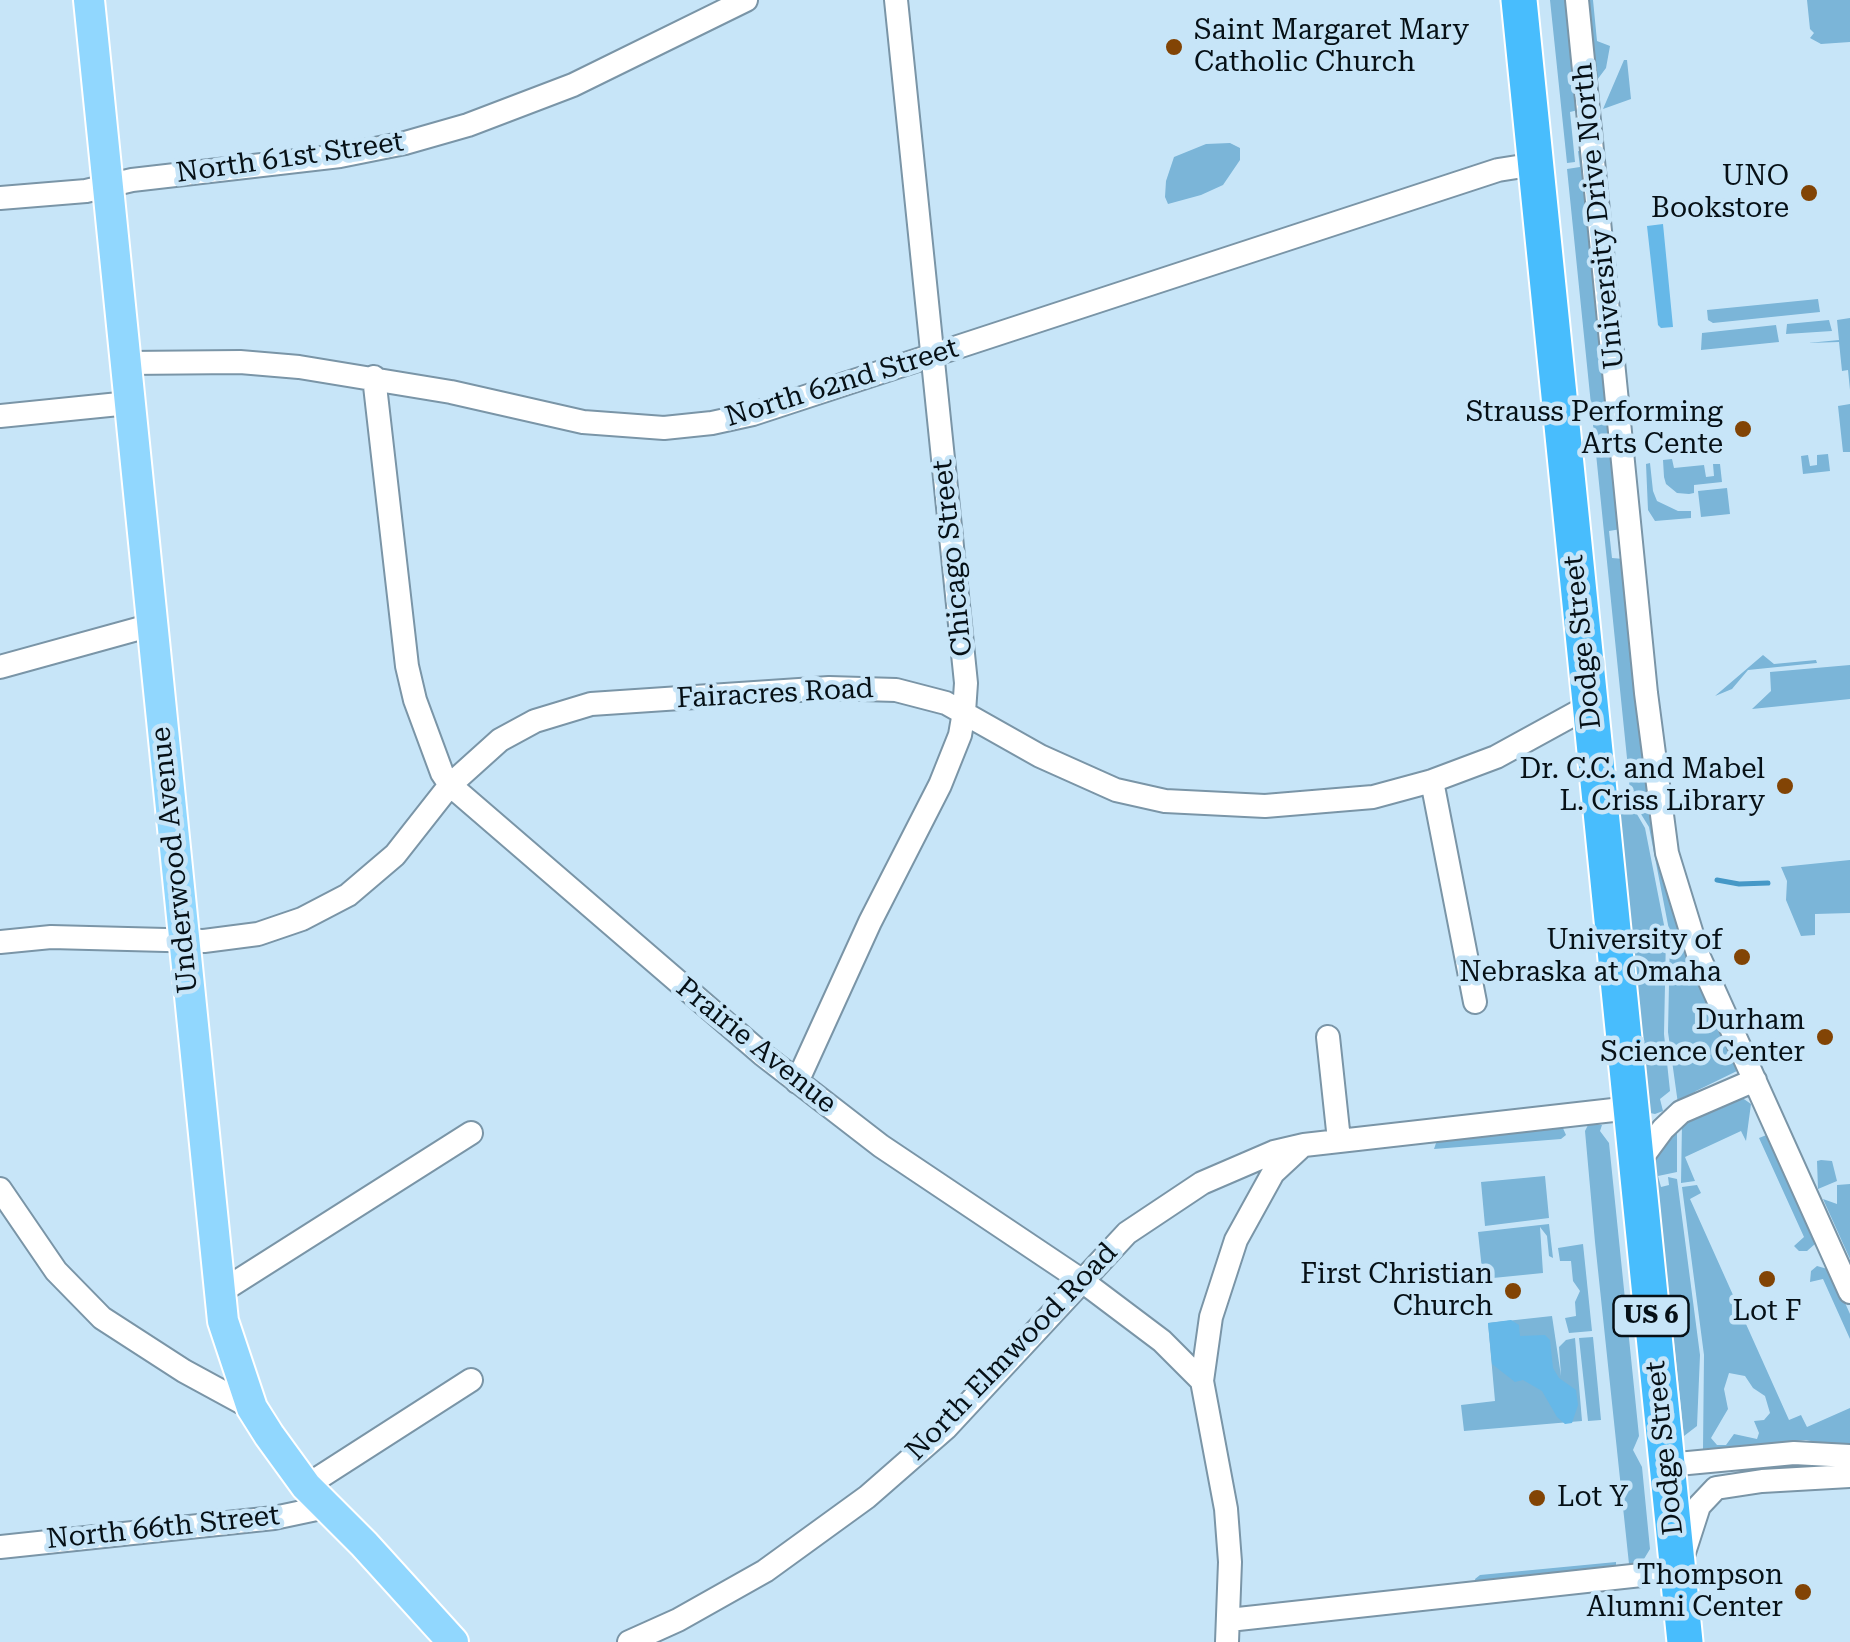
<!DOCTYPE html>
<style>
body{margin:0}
canvas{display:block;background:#c7e5f8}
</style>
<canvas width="1850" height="1642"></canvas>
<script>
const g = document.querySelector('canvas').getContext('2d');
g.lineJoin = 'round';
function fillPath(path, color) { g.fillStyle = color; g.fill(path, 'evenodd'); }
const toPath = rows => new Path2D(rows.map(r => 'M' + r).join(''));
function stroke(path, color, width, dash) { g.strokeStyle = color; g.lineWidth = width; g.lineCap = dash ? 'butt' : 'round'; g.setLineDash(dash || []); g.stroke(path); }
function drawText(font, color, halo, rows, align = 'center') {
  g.font = font + ' "Roboto Serif",serif'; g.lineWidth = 9; g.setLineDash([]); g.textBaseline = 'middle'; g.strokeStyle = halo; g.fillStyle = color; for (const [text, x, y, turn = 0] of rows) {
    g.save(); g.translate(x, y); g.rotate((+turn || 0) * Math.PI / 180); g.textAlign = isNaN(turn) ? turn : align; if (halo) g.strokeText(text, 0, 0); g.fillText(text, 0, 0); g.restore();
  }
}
fillPath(toPath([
 [1550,0,1567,0,1578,110,1570,112,1575,162,1567,163],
 [1585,0,1593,0,1597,41,1610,46,1606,68,1597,80],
 [1807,0,1850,0,1850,42,1821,44,1810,38,1814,33,1810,29],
 [1624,60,1627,60,1631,99,1603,109],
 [1230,143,1240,148,1240,160,1223,185,1201,195,1168,204,1165,197,1166,181,1174,157,1206,144],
 [1578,151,1583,152,1609,409,1603,410,1604,419,1610,420,1621,529,1609,531,1612,558,1624,559,1645,766,1628,768,1567,169,1580,167],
 [1818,299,1820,312,1713,323,1708,320,1707,310],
 [1850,318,1850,390,1848,370,1842,371,1839,342,1808,343,1839,340,1837,320],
 [1829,320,1832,331,1786,334,1787,324],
 [1776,325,1779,342,1701,350,1702,333],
 [1850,404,1850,452,1843,452,1838,406],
 [1828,454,1830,471,1803,474,1801,456,1808,455,1810,466,1817,465,1817,455],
 [1672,459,1674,468,1704,465,1706,477,1714,476,1713,464,1720,464,1722,482,1694,485,1694,493,1689,494,1677,493,1666,484,1664,477,1663,460],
 [1650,463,1653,491,1657,501,1678,511,1691,511,1691,518,1655,521,1648,510,1646,464],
 [1727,488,1730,514,1701,517,1698,491],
 [1763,655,1774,664,1816,660,1817,663,1748,670,1732,689,1715,696],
 [1850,665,1850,699,1752,709,1771,691,1770,672],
 [1645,772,1655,840,1671,904,1739,1070,1696,1091,1678,1104,1668,1032,1670,935,1649,827,1631,798,1628,773],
 [1627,797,1645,828,1666,935,1664,1034,1670,1091,1660,1099,1663,1111,1655,1114,1650,1113,1618,800,1621,805],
 [1850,860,1850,913,1815,914,1815,935,1801,936,1786,900,1787,881,1781,867],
 [1741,1097,1751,1104,1746,1141,1741,1131,1685,1157,1695,1181,1681,1183,1682,1123],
 [1589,1123,1602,1125,1600,1131,1609,1143,1639,1436,1633,1450,1642,1467,1650,1549,1644,1559,1649,1564,1634,1569,1629,1564,1595,1242,1585,1131],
 [1562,1126,1566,1135,1561,1139,1434,1149,1437,1140],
 [1677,1127,1677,1172,1658,1176,1661,1187,1669,1185,1668,1177,1677,1179,1700,1355,1697,1426,1684,1436,1655,1165,1655,1157],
 [1769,1134,1816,1238,1815,1244,1807,1251,1799,1251,1794,1246,1804,1237,1759,1138],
 [1821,1160,1832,1161,1837,1181,1818,1189,1817,1161],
 [1545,1176,1549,1218,1485,1226,1481,1182],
 [1850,1184,1850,1259,1823,1199,1837,1204,1837,1185],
 [1697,1185,1701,1193,1690,1199,1789,1420,1801,1415,1807,1427,1850,1408,1850,1449,1806,1440,1703,1449,1704,1355,1682,1187],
 [1729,1373,1745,1376,1753,1388,1765,1396,1770,1413,1764,1420,1754,1421,1759,1433,1757,1439,1734,1434,1726,1445,1717,1445,1711,1438,1728,1409,1724,1389],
 [1549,1224,1553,1258,1549,1256,1547,1236,1540,1227,1543,1273,1483,1279,1478,1232],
 [1583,1244,1592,1331,1569,1333,1565,1318,1576,1316,1575,1302,1580,1291,1573,1281,1571,1261,1560,1261,1558,1248],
 [1817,1266,1831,1270,1837,1285,1850,1314,1850,1339,1823,1279,1810,1282,1811,1271],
 [1552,1316,1561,1376,1559,1347,1566,1340,1575,1338,1582,1421,1464,1431,1461,1405,1495,1401,1488,1323],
 [1593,1337,1601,1420,1588,1421,1579,1338],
 [1616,1562,1616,1568,1476,1584,1475,1579,1480,1575]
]), '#7bb5d8');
fillPath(toPath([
 [1663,224,1673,327,1661,328,1658,325,1647,226],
 [1511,1320,1519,1325,1520,1336,1545,1335,1550,1340,1553,1368,1559,1378,1576,1390,1578,1405,1572,1423,1565,1424,1557,1417,1542,1391,1523,1380,1515,1382,1492,1364,1488,1323]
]), '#66b8e8');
stroke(toPath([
 [1717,880,1739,884,1768,883]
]), '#4598c7', 5);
const minor = toPath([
 [1577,0,1646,693,1667,853,1699,957,1850,1292],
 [0,198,86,191,132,180,340,156,405,143,468,125,573,85,746,0],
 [126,363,240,362,299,367,451,392,583,422,664,428,712,423,753,414,1498,170,1536,164],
 [374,377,407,666,415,700,442,773,450,785,762,1054,881,1146,1081,1280,1162,1341,1202,1381,1226,1509,1230,1562,1227,1642],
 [0,416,129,403],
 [0,667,152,625],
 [1432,781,1475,1002],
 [0,942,51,937,204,941,258,934,302,919,348,895,395,855,450,785,500,740,535,721,591,704,829,688,896,690,946,703,1040,756,1116,790,1165,801,1265,806,1373,797,1432,781,1496,757,1589,706],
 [1328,1037,1339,1140],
 [797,1082,870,922,940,785,960,735,964,712,966,683,896,0],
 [1635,1167,1663,1129,1681,1112,1755,1080],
 [0,1189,56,1271,102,1318,184,1371,252,1408],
 [219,1293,471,1133],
 [1202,1381,1211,1317,1236,1240,1273,1173,1301,1147],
 [1667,1465,1794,1453,1850,1456],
 [306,1486,471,1380],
 [0,1547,274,1518,326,1507],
 [1229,1620,1678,1571,1699,1506,1716,1488,1762,1481,1850,1476],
 [629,1642,678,1620,765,1571,867,1497,946,1428,1127,1233,1202,1183,1274,1152,1304,1145,1631,1108]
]);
const major = toPath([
 [89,0,223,1321,252,1408,269,1435,306,1486,364,1544,453,1642]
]);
const highway = toPath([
 [1519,0,1685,1642]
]);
stroke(minor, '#7a95a7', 26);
stroke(major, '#fff', 34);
stroke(highway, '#fff', 39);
stroke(minor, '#fff', 22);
stroke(major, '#91d7fe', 30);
stroke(highway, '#48bdfd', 35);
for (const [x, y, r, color] of [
 [1174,47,10,"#824405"],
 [1809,193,10,"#824405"],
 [1743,429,10,"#824405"],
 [1785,786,10,"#824405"],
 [1742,957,10,"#824405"],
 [1825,1037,10,"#824405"],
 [1767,1279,10,"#824405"],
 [1513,1291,10,"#824405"],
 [1537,1498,10,"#824405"],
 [1803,1592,10,"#824405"]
]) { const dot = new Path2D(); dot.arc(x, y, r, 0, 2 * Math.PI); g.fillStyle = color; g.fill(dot); stroke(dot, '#c7e5f8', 4); }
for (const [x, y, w] of [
 [1651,1316,75]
]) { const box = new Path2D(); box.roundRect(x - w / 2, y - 20, w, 40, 8); g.fillStyle = '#c7e5f8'; g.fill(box); stroke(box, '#061016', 2.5); }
drawText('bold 25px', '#061016', null, [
 ["US 6",1651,1316]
]);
drawText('28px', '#061016', '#c7e5f8', [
 ["Saint Margaret Mary",1194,31,"left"],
 ["Catholic Church",1194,63,"left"],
 ["UNO",1789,177],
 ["Bookstore",1789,209],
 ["Strauss Performing",1723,413],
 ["Arts Cente",1723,445],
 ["Dr. C.C. and Mabel",1765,770],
 ["L. Criss Library",1765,802],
 ["University of",1722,941],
 ["Nebraska at Omaha",1722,973],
 ["Durham",1805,1021],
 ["Science Center",1805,1053],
 ["First Christian",1493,1275],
 ["Church",1493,1307],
 ["Lot F",1767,1312,"center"],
 ["Lot Y",1557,1498,"left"],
 ["Thompson",1783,1576],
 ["Alumni Center",1783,1608]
], 'right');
drawText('28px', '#061016', '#c7e5f8', [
 ["North 61st Street",290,158,-8],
 ["University Drive North",1599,216,-96],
 ["North 62nd Street",842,383,-17],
 ["Chicago Street",953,558,-96],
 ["Dodge Street",1583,642,-96],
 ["Fairacres Road",775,694,-3],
 ["Underwood Avenue",175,860,-96],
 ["Prairie Avenue",756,1046,39],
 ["North Elmwood Road",1012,1352,-46],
 ["Dodge Street",1665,1448,-96],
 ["North 66th Street",163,1528,-6]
]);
</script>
